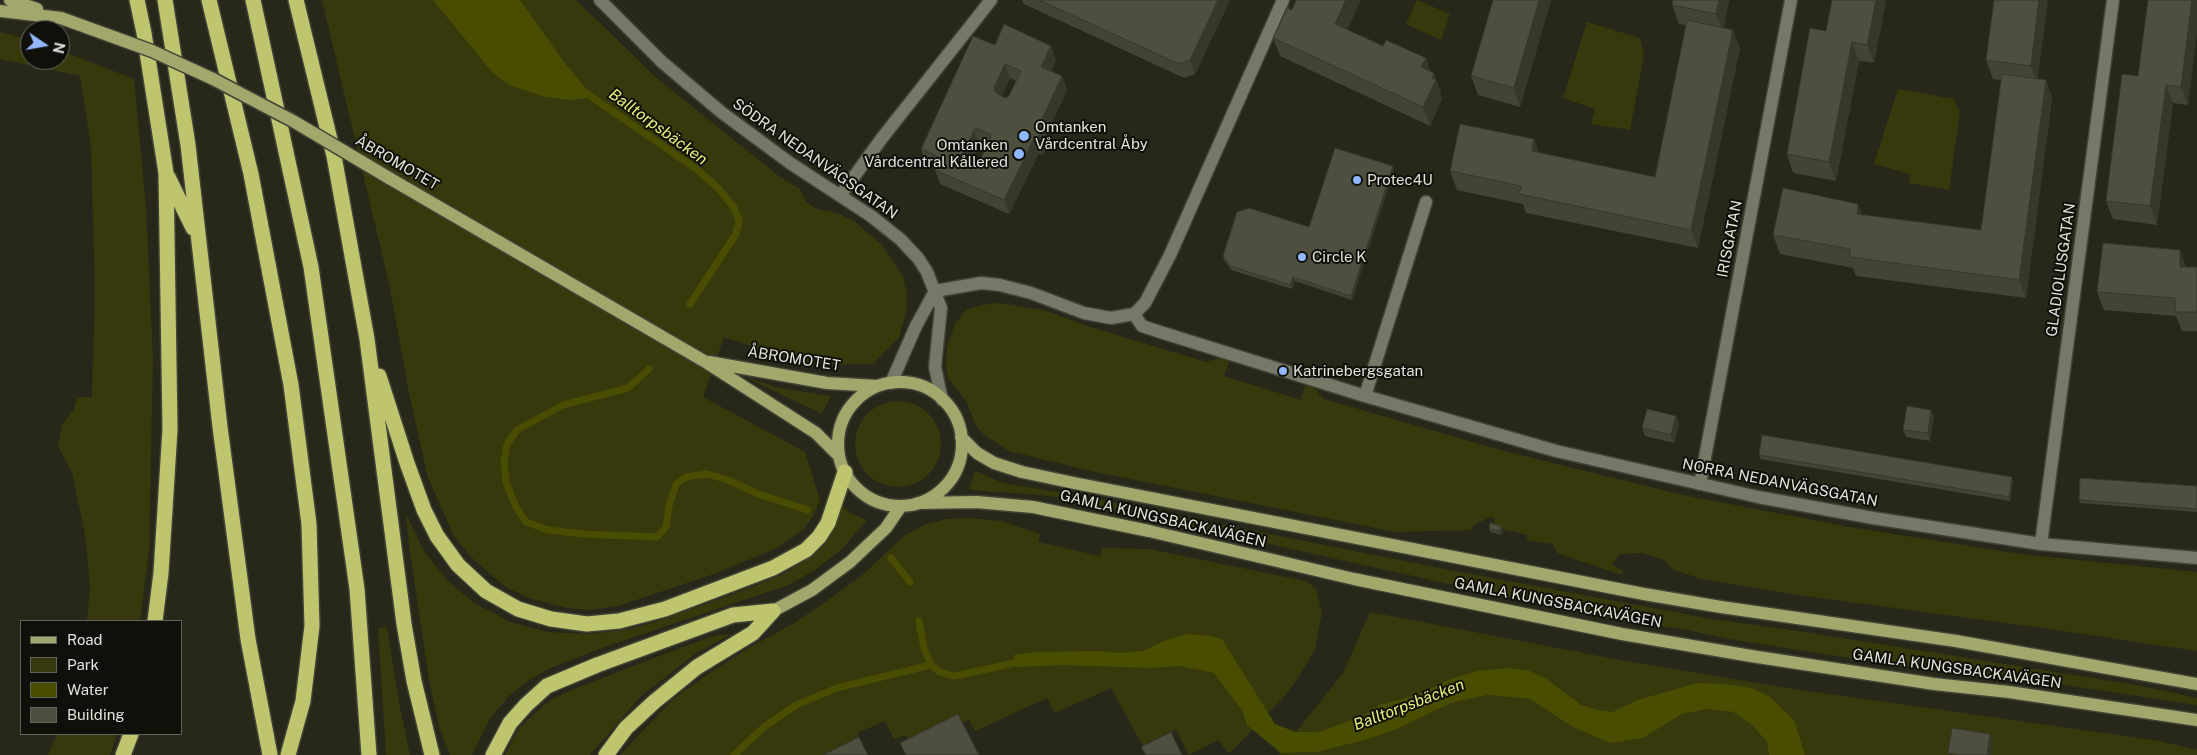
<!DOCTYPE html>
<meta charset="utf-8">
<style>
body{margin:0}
#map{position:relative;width:2197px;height:755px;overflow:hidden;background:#27281a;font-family:"Public Sans",sans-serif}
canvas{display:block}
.legend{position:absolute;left:20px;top:620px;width:162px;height:115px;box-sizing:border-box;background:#10100a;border:1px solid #64645d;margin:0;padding:6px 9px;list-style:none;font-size:15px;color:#e1e2d9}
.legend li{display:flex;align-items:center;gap:10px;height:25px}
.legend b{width:25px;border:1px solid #64645d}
.north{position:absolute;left:20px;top:20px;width:50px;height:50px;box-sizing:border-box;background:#10100a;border:1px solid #64645d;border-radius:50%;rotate:102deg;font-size:14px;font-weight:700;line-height:20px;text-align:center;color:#e1e2d9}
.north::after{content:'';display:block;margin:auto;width:18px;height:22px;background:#92b7fd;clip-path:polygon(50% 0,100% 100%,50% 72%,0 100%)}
</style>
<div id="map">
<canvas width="2197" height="755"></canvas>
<ul class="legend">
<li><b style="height:6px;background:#a2a76c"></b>Road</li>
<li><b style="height:14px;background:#37390c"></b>Park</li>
<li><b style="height:14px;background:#494d01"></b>Water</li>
<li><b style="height:14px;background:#4e4f3f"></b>Building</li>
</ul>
<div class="north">N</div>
</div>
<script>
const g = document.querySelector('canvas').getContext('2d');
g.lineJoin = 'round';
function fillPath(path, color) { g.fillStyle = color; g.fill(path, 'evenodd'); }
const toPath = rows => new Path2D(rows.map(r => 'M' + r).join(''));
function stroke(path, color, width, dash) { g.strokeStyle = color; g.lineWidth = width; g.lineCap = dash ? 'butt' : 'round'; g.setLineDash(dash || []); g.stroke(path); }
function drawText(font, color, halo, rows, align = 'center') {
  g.font = font + ' "Public Sans",sans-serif'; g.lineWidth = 4; g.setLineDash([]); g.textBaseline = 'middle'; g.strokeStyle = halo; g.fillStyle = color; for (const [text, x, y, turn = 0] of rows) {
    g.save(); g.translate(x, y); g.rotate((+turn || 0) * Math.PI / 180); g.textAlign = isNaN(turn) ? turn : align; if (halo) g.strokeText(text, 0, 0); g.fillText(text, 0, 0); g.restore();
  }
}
fillPath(toPath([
 [322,0,576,0,658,79,780,177,800,189,806,202,817,209,837,213,854,221,882,245,903,276,907,295,906,313,899,338,873,364,812,365,724,337,703,397,805,452,820,500,814,514,804,529,777,548,714,574,618,606,589,610,567,608,532,599,507,588,472,558,455,538,428,478,409,393,390,288],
 [1417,0,1450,14,1441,40,1406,24],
 [1587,22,1640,38,1644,55,1630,130,1591,124,1595,109,1563,98],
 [0,32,30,40,30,60,60,60,60,50,134,79,146,207,153,359,149,551,140,621,87,621,90,585,85,534,72,473,58,446,62,425,74,409,77,397,92,397,95,292,91,147,80,76,0,59],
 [1898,89,1954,99,1960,112,1949,190,1909,183,1910,174,1874,164],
 [998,303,1044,310,1087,326,1206,362,1219,358,1229,361,1224,376,1301,400,1305,386,1313,387,1324,399,1500,450,1683,495,1849,527,2027,555,2197,572,2197,651,2050,629,1791,594,1701,579,1672,569,1665,560,1641,553,1620,554,1612,564,1624,572,1622,575,1557,553,1553,544,1526,540,1528,535,1493,527,1495,518,1490,517,1474,525,1471,530,1395,532,1095,472,1009,451,983,434,975,424,967,402,948,378,946,365,947,346,955,324,966,310,982,305],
 [745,377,779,388,831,396,822,414],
 '855 444a43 43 0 1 1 86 0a43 43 0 1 1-86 0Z',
 [975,471,1003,483,1075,495,1444,569,1712,619,1805,632,2136,685,2197,698,2197,705,2053,683,1990,678,1901,666,1729,639,1683,629,1639,624,1494,594,1072,500,1042,495,969,490],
 [842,506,850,513,867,520,841,550,816,569,791,584,599,649,548,669,526,682,509,696,491,717,472,755,450,755,439,726,429,679,409,546,406,514,425,553,449,582,473,602,510,622,547,632,590,634,630,629,658,621,745,590,785,573,808,559,825,542,835,526],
 [970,518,1001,521,1040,534,1038,542,1100,556,1102,548,1149,549,1306,581,1316,589,1322,612,1315,649,1300,675,1284,697,1229,754,1218,740,1189,755,1176,729,1143,746,1111,688,1055,713,1047,698,975,731,969,720,913,747,906,735,894,739,885,721,857,733,860,741,833,755,620,755,673,699,708,674,747,649,796,622,828,600,860,577,905,535,926,524,947,519],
 [1370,612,1625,661,1787,688,2160,741,2197,750,2197,755,1805,755,1802,748,1697,683,1637,700,1612,712,1599,710,1581,705,1547,679,1507,668,1476,671,1448,680,1419,694,1379,705,1362,716,1338,725,1318,732,1296,732,1343,673],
 [387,627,399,702,410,755,386,755,378,628],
 [731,634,695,654,641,696,590,755,505,755,519,728,549,701,569,691,688,645,717,635],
 [1488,695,1530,699,1571,726,1643,738,1682,714,1708,709,1733,712,1752,725,1767,742,1769,755,1279,755,1281,753,1317,752,1369,739,1395,730,1451,703],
 [57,734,117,734,110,755,48,755]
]), '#37390c');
fillPath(toPath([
 [433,0,520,0,564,62,593,97,571,100,545,97,509,85,493,73],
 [1189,634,1210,636,1222,639,1275,724,1296,732,1318,732,1338,725,1362,716,1379,705,1419,694,1448,680,1476,671,1507,668,1530,671,1547,679,1581,705,1599,710,1612,712,1637,700,1697,683,1724,684,1752,688,1770,697,1794,720,1805,755,1769,755,1767,742,1752,725,1733,712,1708,709,1682,714,1643,738,1610,743,1571,726,1530,699,1488,695,1451,703,1395,730,1369,739,1317,752,1281,753,1247,725,1242,710,1214,673,1180,666,1151,668,1062,665,1017,667,1014,655,1035,652,1100,651,1119,653,1143,651,1166,640]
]), '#494d01');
stroke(toPath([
 [586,93,695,168,719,189,734,208,739,221,736,234,690,304],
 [649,369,628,388,563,405,517,430,507,444,504,461,506,482,515,505,526,522,548,530,583,534,657,537,666,527,669,506,676,484,686,477,707,474,728,480,758,494,808,510],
 [891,558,910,582],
 [919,621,924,648,931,665,940,672,953,676,960,675,1023,661],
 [734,755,764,727,796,705,837,688,931,665]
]), '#494d01', 7);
const minor = toPath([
 [600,0,662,62,721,112,790,163,871,216,900,239,918,258,927,272,941,308,935,367,942,400],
 [840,196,882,138,991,0],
 [935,291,981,283,1000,285,1031,293,1084,313,1111,318,1134,314,1142,326,1157,331,1365,396,1556,451,1758,497,1873,518,2041,544,2197,558],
 [1134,314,1145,303,1170,255,1283,0],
 [891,383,916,326,935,291],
 [1365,396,1426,202],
 [1700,484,1791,0],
 [2041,544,2113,0]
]);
const major = toPath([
 [10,0,37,9],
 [0,11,61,18],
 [389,178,704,361,816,433,839,456],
 [709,362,827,383,877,386],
 '838 444a62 62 0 1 1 124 0a62 62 0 1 1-124 0Z',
 [961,437,977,453,994,463,1022,472,1074,483,1644,594,1721,607,1956,641,2197,684],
 [918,503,976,502,1033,507,1149,531,1354,579,1622,634,1751,656,1934,684,2009,692,2197,720],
 [773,611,812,590,850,562,886,528,901,506]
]);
const highway = toPath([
 [137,0,144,33,166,173,170,429,161,573,155,621],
 [165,0,188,145,220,427,248,639,270,755],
 [209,0,251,174,291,385,309,524,312,626,303,701,288,755],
 [253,0,311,267,357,589,369,755],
 [296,0,334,156,367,339,404,624,414,681,432,755],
 [168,177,193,228],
 [379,376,407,463,424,510,437,536,458,565,486,591,518,609,551,619,587,624,619,621,665,609,773,568,806,550,819,537,828,523,845,472],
 [123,755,131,734],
 [493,755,510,723,526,705,547,686,597,665,733,615,773,611],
 [606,755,626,728,654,702,697,667,753,633,773,611]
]);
stroke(minor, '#424337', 15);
stroke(major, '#424337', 15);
stroke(highway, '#424337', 18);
stroke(minor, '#777968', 12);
stroke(major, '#a2a76c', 12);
stroke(highway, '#bec56e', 15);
const majorBridge = toPath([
 [61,18,152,51,213,79,293,121,389,178]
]);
stroke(majorBridge, '#424337', 15, []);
stroke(majorBridge, '#a2a76c', 12);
fillPath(toPath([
 [1022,0,1230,0,1195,74,1184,78,1024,4],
 [1493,0,1551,0,1520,107,1478,95,1471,76],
 [1673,0,1729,0,1724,28,1740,48,1698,248,1526,213,1523,204,1457,190,1450,171,1534,139,1539,153,1655,177,1686,25,1679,24,1672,5],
 [1886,0,1874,63,1859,61,1836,181,1793,173,1787,154,1826,31],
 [1994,0,2038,79,2046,80,2052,98,2026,298,1856,276,1853,268,1780,254,1773,235,1858,204,1862,215,1981,230,2001,80,1993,79,1986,60],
 [2197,0,2188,105,2173,103,2157,225,2113,219,2106,201,2138,76],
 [1348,30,1383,46,1426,58,1430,71,1441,92,1440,93,1442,99,1430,126,1280,56,1273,38],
 [995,45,1056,59,1051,71,1062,76,1067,90,1046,135,1044,134,1048,143,1043,155,1039,153,1009,214,940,184,935,170,937,168,926,163,921,149],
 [1010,78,1016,81,1009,96,1005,98,1002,96],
 [983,143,987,144,979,162,973,159,979,144],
 [1394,170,1352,300,1295,281,1292,289,1231,270,1224,260,1223,256,1309,227],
 [2186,267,2197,267,2197,331,2182,331,2176,316,2104,310,2097,292],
 [1931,410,1934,417,1930,441,1906,437,1903,430],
 [1676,416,1679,424,1674,443,1645,436,1642,428],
 [1759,455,2013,481,2010,501,1760,459],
 [2197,486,2197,512,2080,503,2079,500],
 [1501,526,1503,530,1502,535,1490,532,1489,529]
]), '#434436');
fillPath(toPath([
 [1218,0,1230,0,1195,74,1190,60],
 [1346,0,1361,0,1342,42,1335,24],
 [1539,0,1551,0,1520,107,1514,88],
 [1719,0,1729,0,1723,32,1716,14],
 [1876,0,1886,0,1874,63,1867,45],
 [2039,0,2048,0,2037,84,2031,66],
 [2192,0,2197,0,2197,34,2188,105,2181,87],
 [1733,30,1740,48,1698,248,1691,230],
 [1852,42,1859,61,1836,181,1829,162],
 [1051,46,1056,59,1046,81,1041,67],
 [1426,58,1432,77,1421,67],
 [1005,64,1010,78,999,102,994,88],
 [1434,73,1441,92,1440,93,1442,99,1430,126,1423,107],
 [1062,76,1067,90,1046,135,1041,121],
 [2046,80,2052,98,2026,298,2019,280],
 [2166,85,2173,103,2157,225,2150,206],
 [1039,120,1048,143,1043,155,1037,141,1036,127],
 [974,130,979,144,968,168,963,155],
 [1034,139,1039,153,1009,214,1004,200],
 [1534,139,1541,158,1532,151],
 [1393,166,1394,170,1352,300,1351,296],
 [1858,204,1865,223,1857,214],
 [2180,250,2187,269,2180,267],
 [1293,277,1295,281,1292,289,1290,285],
 [1931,410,1934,417,1930,441,1928,433],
 [1676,416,1679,424,1674,443,1671,435],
 [2012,477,2013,481,2010,501,2009,497],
 [1501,526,1503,530,1502,535,1500,531],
 [1990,734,1993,742,1991,755,1987,755]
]), '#37372c');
const building = toPath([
 [1039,0,1218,0,1190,60,1179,64,1039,0],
 [1296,0,1346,0,1335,24,1383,46,1386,40,1426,58,1421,67,1434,73,1432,78,1436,80,1423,107,1273,38,1287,8,1292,10,1296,0],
 [1493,0,1539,0,1514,88,1471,76,1493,0],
 [1673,0,1719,0,1716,14,1672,5,1673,0],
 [1832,0,1876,0,1867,45,1852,42,1829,162,1787,154,1810,28,1826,31,1832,0],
 [1994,0,2039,0,2031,66,1986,60,1994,0],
 [2148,0,2192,0,2181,87,2166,85,2150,206,2106,201,2122,74,2138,76,2148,0],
 [1687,20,1733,30,1691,230,1519,194,1521,186,1450,171,1460,124,1534,139,1532,151,1655,177,1687,20],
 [1004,24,1051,46,1041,67,1062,76,1041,121,1039,120,1036,127,1042,130,1037,141,1034,139,1004,200,935,170,941,158,921,149,973,36,995,45,1004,24],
 [1005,64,1021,71,1009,96,1005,98,995,92,994,88,1005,64],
 [978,129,990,134,991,137,979,162,963,155,974,130,978,129],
 [2002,74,2046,80,2019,280,1850,257,1850,249,1773,235,1783,188,1858,204,1857,214,1981,230,2002,74],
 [1335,148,1393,166,1351,296,1293,277,1290,285,1230,266,1223,256,1237,212,1249,208,1309,227,1335,148],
 [2103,243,2180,250,2180,267,2197,267,2197,312,2175,312,2175,298,2097,292,2103,243],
 [1907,406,1931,410,1928,433,1903,430,1907,406],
 [1647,409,1676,416,1671,435,1642,428,1647,409],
 [1762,435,2012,477,2009,497,1759,455,1762,435],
 [2080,478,2197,486,2197,509,2079,500,2080,478],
 [1490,523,1501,526,1500,531,1489,529,1490,523],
 [958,714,979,755,906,755,900,743,958,714],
 [1952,728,1990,734,1987,755,1960,755,1948,753,1952,728],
 [1171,732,1182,755,1146,755,1141,747,1171,732],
 [859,737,868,755,823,755,859,737]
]);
fillPath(building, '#4e4f3f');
stroke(building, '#37372c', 1);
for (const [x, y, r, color] of [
 [1024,136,6,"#92b7fd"],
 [1019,154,6,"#92b7fd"],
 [1357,180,5,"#92b7fd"],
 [1302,257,5,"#92b7fd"],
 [1283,371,5,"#92b7fd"]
]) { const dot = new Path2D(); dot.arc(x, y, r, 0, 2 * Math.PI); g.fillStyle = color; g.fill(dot); stroke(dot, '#10100a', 2); }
drawText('15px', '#e1e2d9', '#10100a', [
 ["Omtanken",1035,127],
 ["Vårdcentral Åby",1035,144],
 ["Omtanken",1008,145,"right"],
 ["Vårdcentral Kållered",1008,162,"right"],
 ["Protec4U",1367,180],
 ["Circle K",1312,257],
 ["Katrinebergsgatan",1293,371]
], 'left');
drawText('15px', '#e1e2d9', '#10100a', [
 ["SÖDRA NEDANVÄGSGATAN",815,159,35],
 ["ÅBROMOTET",397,163,30],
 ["IRISGATAN",1730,239,-79],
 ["GLADIOLUSGATAN",2061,270,-82],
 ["ÅBROMOTET",794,359,9],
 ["NORRA NEDANVÄGSGATAN",1780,483,11],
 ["GAMLA KUNGSBACKAVÄGEN",1163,519,13],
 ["GAMLA KUNGSBACKAVÄGEN",1558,603,11],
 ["GAMLA KUNGSBACKAVÄGEN",1957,669,8]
]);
drawText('italic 16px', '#e5ed79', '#10100a', [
 ["Balltorpsbäcken",658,127,36],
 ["Balltorpsbäcken",1409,705,-21]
]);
</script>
